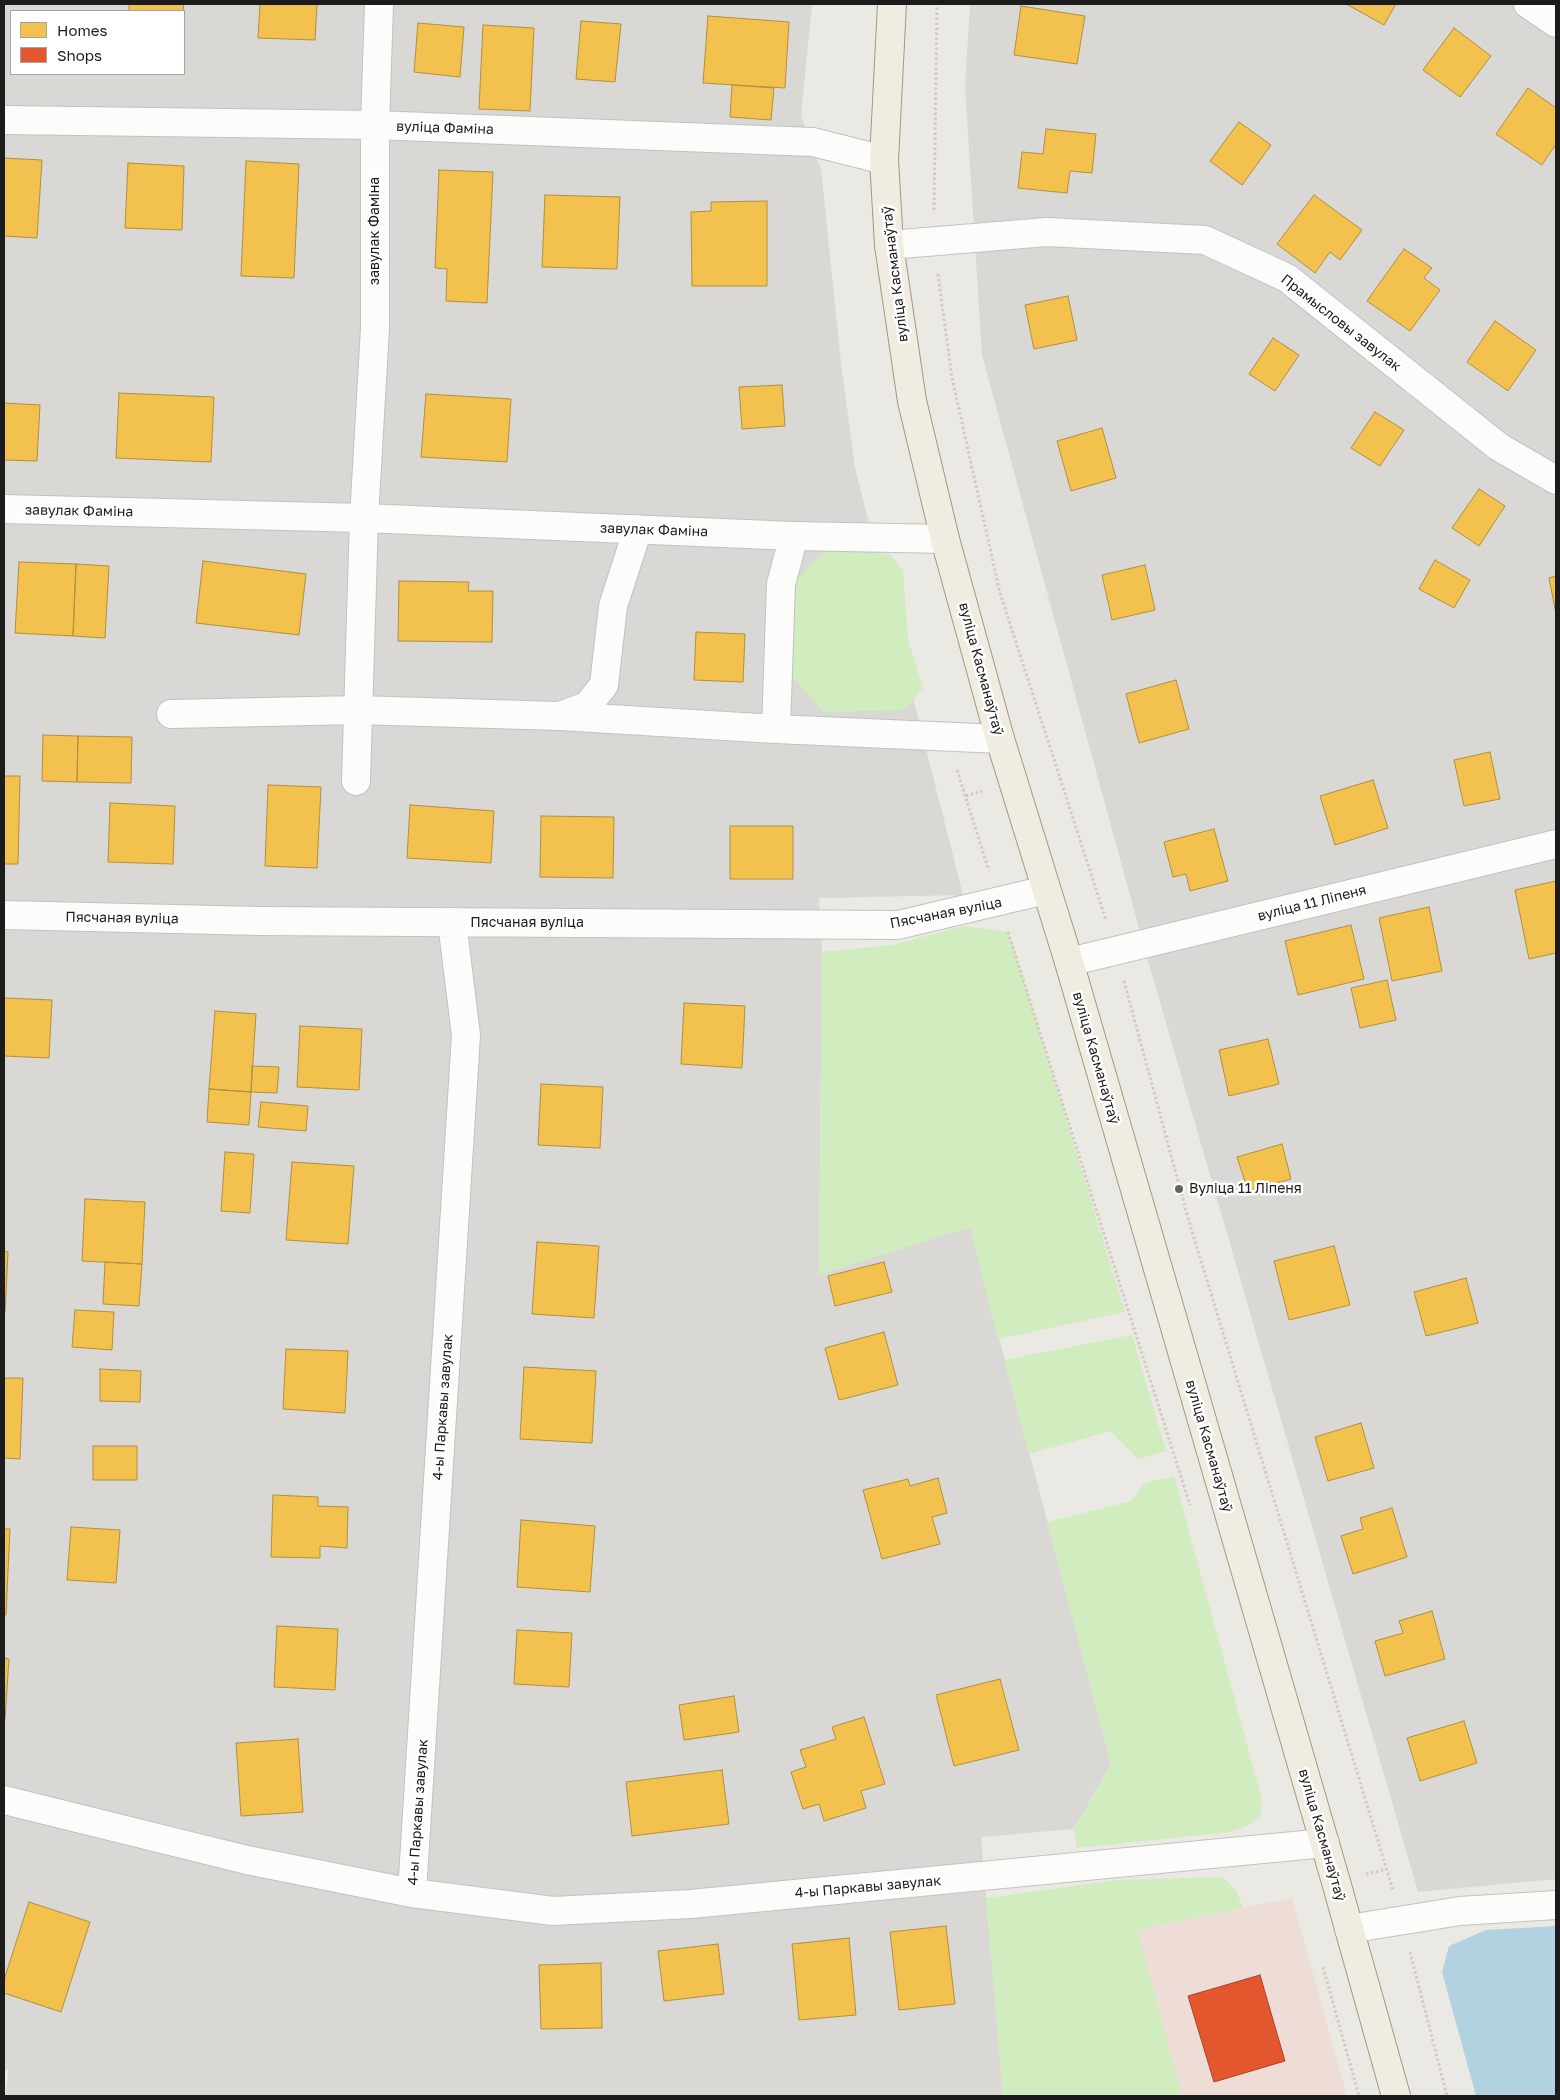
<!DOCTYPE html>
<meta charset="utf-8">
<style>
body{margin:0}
#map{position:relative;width:1560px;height:2100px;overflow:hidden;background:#eae9e4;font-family:"Golos Text",sans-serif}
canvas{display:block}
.frame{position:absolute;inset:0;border:5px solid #1c1c1c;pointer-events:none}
.legend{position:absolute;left:10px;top:10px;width:175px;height:65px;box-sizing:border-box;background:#fff;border:1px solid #a4a4a4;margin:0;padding:6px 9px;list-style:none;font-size:15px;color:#1c1c1c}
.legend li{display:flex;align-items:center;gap:10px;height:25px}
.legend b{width:25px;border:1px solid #a4a4a4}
</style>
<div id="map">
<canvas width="1560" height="2100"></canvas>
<div class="frame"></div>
<ul class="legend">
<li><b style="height:14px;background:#f2c14e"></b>Homes</li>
<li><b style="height:14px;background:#e4572e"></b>Shops</li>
</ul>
</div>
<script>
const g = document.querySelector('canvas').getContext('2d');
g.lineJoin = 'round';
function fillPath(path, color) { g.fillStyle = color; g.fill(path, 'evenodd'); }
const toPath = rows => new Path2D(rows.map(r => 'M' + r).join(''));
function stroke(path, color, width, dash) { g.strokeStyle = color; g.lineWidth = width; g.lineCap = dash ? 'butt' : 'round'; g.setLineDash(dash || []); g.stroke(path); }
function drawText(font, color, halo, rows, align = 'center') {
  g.font = font + ' "Golos Text",sans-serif'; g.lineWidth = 5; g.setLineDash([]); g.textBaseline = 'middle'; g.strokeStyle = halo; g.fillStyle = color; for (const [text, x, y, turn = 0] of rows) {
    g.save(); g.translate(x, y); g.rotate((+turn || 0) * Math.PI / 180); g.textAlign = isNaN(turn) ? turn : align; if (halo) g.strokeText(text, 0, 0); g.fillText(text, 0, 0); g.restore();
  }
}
fillPath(toPath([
 [4,4,812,4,801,116,821,169,841,363,855,468,963,895,819,898,822,952,819,1274,970,1227,1111,1764,1074,1829,981,1837,1003,2096,5,2096,9,2070,4,2069],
 [11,11,184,11,184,74,11,74],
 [970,4,1556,4,1556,1879,1418,1892,1148,961,982,355,965,88]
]), '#d9d8d5');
fillPath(toPath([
 [1292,1898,1347,2096,1171,2096,1180,2093,1138,1930]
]), '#eeddd7');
fillPath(toPath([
 [825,551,890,554,903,571,908,640,923,688,904,710,823,712,790,674,792,584],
 [964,926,1009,932,1125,1312,998,1339,970,1227,819,1275,822,952,892,945],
 [1132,1335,1166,1451,1138,1459,1110,1431,1029,1454,1004,1360],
 [1174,1476,1262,1800,1260,1816,1248,1826,1229,1832,1077,1848,1074,1829,1111,1764,1047,1522,1131,1501,1145,1483],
 [1222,1877,1236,1890,1243,1908,1138,1930,1181,2093,1171,2096,1003,2096,986,1898,1118,1880]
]), '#d1ecbf');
fillPath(toPath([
 [1556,1926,1556,2096,1476,2096,1442,1972,1449,1946,1486,1930]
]), '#b3d2e1');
const homes = toPath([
 [129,4,184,4,183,11,129,11,129,4],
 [260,4,317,4,315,40,258,38,260,4],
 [1346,4,1396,4,1384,25,1346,4],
 [1021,6,1085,16,1077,64,1014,55,1021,6],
 [708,16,789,22,785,88,703,83,708,16],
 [581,21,621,24,615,82,576,79,581,21],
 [418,23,464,27,460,77,414,72,418,23],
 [483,25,534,28,530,111,479,109,483,25],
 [1454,28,1491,56,1460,97,1423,70,1454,28],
 [732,85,774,88,771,120,730,117,732,85],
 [1528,88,1556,108,1556,144,1542,165,1496,134,1528,88],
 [1239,122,1271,145,1242,185,1210,161,1239,122],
 [1046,129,1096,134,1092,173,1070,171,1067,193,1018,188,1022,152,1043,154,1046,129],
 [4,158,42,160,37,238,4,236,4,158],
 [246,161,299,164,294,278,241,276,246,161],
 [128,163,184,166,182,230,125,228,128,163],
 [439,170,493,172,487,303,446,301,447,269,435,268,439,170],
 [545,195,620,197,617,269,542,267,545,195],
 [1314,195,1362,230,1340,260,1330,252,1315,273,1277,244,1314,195],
 [767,201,767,286,692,286,691,212,711,211,711,202,767,201],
 [1404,249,1432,268,1424,278,1440,290,1410,331,1367,301,1404,249],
 [1068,296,1077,340,1034,349,1025,305,1068,296],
 [1495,321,1536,350,1508,391,1467,362,1495,321],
 [1273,338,1299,355,1275,391,1249,374,1273,338],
 [782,385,785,426,742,429,739,387,782,385],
 [119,393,214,397,211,462,116,458,119,393],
 [426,394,511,399,507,462,421,457,426,394],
 [4,403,40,405,37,461,4,460,4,403],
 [1375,412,1404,430,1380,466,1351,448,1375,412],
 [1102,428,1116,478,1071,491,1057,441,1102,428],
 [1479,489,1505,506,1479,546,1452,528,1479,489],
 [1435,560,1470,580,1454,608,1419,589,1435,560],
 [203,561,306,574,299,635,196,623,203,561],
 [19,562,76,564,73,636,15,633,19,562],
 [76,564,109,566,105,638,73,636,76,564],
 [1145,565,1155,610,1112,620,1102,575,1145,565],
 [1556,576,1556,614,1549,578,1556,576],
 [399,581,469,582,468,591,493,591,492,642,398,641,399,581],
 [696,632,745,634,743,682,694,680,696,632],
 [1176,680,1189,729,1139,743,1126,694,1176,680],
 [43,735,78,736,77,782,42,781,43,735],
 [78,736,132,737,131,783,77,782,78,736],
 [1490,752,1500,799,1464,806,1454,760,1490,752],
 [4,776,20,776,18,864,4,864,4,776],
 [1373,780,1388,828,1335,845,1320,796,1373,780],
 [268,785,321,787,317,868,265,866,268,785],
 [110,803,175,806,173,864,108,862,110,803],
 [410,805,494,811,491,863,407,858,410,805],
 [541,816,614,817,613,878,540,877,541,816],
 [730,826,793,826,793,879,730,879,730,826],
 [1214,829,1228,881,1190,891,1186,874,1173,877,1164,842,1214,829],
 [1556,881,1556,953,1529,959,1515,890,1556,881],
 [1429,907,1442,971,1392,981,1379,918,1429,907],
 [1351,925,1364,979,1298,995,1285,941,1351,925],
 [1387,980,1396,1020,1360,1028,1351,988,1387,980],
 [4,998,52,1000,49,1058,4,1056,4,998],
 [684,1003,745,1006,742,1068,681,1064,684,1003],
 [215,1011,256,1014,251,1092,209,1089,215,1011],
 [300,1026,362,1029,359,1090,297,1087,300,1026],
 [1268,1039,1279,1084,1229,1096,1219,1050,1268,1039],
 [252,1066,279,1067,277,1093,251,1092,252,1066],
 [541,1084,603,1087,600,1148,538,1145,541,1084],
 [209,1089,251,1092,249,1125,207,1122,209,1089],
 [261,1102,308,1106,306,1131,258,1127,261,1102],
 [1282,1144,1291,1179,1248,1191,1237,1157,1282,1144],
 [225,1152,254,1154,250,1213,221,1211,225,1152],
 [292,1162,354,1166,348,1244,286,1240,292,1162],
 [85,1199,145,1202,142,1264,82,1261,85,1199],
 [537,1242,599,1246,594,1318,532,1314,537,1242],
 [1334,1246,1350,1305,1289,1320,1274,1261,1334,1246],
 [4,1251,8,1252,5,1313,4,1313,4,1251],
 [105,1262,142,1264,139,1306,103,1304,105,1262],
 [884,1262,892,1292,835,1306,828,1276,884,1262],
 [1466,1278,1478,1323,1426,1336,1414,1292,1466,1278],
 [75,1310,114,1312,112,1350,72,1347,75,1310],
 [884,1332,898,1385,839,1400,825,1348,884,1332],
 [286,1349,348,1351,345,1413,283,1409,286,1349],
 [524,1367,596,1371,592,1443,520,1439,524,1367],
 [100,1369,141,1371,140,1402,100,1401,100,1369],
 [4,1378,23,1378,20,1459,4,1458,4,1378],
 [1361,1423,1374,1468,1328,1481,1315,1437,1361,1423],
 [93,1446,137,1446,137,1480,93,1480,93,1446],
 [938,1478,947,1513,932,1517,940,1544,882,1559,863,1490,908,1479,910,1486,938,1478],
 [273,1495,318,1497,318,1506,348,1507,347,1548,320,1546,320,1558,271,1557,273,1495],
 [1392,1508,1407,1557,1353,1574,1341,1536,1363,1529,1360,1518,1392,1508],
 [521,1520,595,1526,590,1592,517,1587,521,1520],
 [71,1527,120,1530,116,1583,67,1580,71,1527],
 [4,1529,10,1529,6,1615,4,1615,4,1529],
 [1432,1611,1445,1659,1385,1676,1375,1641,1403,1633,1399,1621,1432,1611],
 [277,1626,338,1629,335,1690,274,1687,277,1626],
 [517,1630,572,1633,569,1687,514,1684,517,1630],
 [4,1658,9,1659,5,1719,4,1719,4,1658],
 [1000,1679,1019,1750,954,1766,936,1695,1000,1679],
 [734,1696,739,1732,684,1740,679,1705,734,1696],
 [864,1717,885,1784,861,1791,866,1808,824,1821,819,1804,803,1809,791,1772,806,1767,800,1750,836,1739,832,1727,864,1717],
 [1464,1721,1477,1763,1420,1781,1407,1738,1464,1721],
 [298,1739,303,1812,241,1816,236,1743,298,1739],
 [722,1770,729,1824,632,1836,626,1782,722,1770],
 [29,1902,90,1922,61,2012,4,1993,4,1980,29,1902],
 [946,1926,955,2004,899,2010,890,1932,946,1926],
 [849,1938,856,2015,799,2020,792,1944,849,1938],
 [718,1944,724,1994,664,2001,658,1951,718,1944],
 [601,1963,602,2028,541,2029,539,1965,601,1963]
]);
fillPath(homes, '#f2c14e');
stroke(homes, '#b2903f', 1);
const shops = toPath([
 [1260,1975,1285,2061,1214,2082,1188,1996,1260,1975]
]);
fillPath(shops, '#e4572e');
stroke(shops, '#a84529', 1);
const minor = toPath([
 [1528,4,1556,23],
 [4,120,375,125,813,142,884,160],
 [889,245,1047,232,1205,240,1287,278,1499,447,1556,480],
 [4,509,364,518,794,536,945,539],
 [171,714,357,710,560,716,776,729,1000,739],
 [560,716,587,706,604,685,613,606,638,529],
 [776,729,781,584,794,536],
 [356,781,364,518,375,328,375,125,379,4],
 [4,915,259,921,898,925,1046,890],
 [1069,962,1556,844],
 [4,1800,247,1860,412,1893,553,1911,691,1904,1325,1843],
 [412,1893,466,1035,452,922],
 [1349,1929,1460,1911,1556,1905]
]);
const major = toPath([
 [892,4,884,160,889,245,912,401,945,539,1000,739,1069,962,1336,1882,1396,2096]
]);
stroke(minor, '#c3c2c0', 30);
stroke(major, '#a09a81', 30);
stroke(toPath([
 [934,210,937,4],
 [938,274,952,378,1000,593,1106,920],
 [957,770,989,871],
 [966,796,982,791],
 [1008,932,1190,1505],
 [1124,981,1188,1218,1393,1890],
 [1366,1874,1387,1869],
 [1410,1952,1447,2096],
 [1323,1967,1359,2096]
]), '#d6c8c3', 3, [2.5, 2.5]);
stroke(minor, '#fcfcfb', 28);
stroke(major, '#f0ece2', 28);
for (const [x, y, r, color] of [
 [1179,1189,5,"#646462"]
]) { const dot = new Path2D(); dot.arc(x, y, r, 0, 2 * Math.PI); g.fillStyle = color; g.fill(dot); stroke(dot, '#fff', 2); }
drawText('14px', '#1c1c1c', '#fff', [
 ["вуліца Фаміна",445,128,2],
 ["завулак Фаміна",375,231,-90],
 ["вуліца Касманаўтаў",895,274,-97],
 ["Прамысловы завулак",1341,323,38],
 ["завулак Фаміна",79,511,1],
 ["завулак Фаміна",654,530,2],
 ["вуліца Касманаўтаў",981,669,75],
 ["вуліца 11 Ліпеня",1312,903,-14],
 ["Пясчаная вуліца",946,913,-11],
 ["Пясчаная вуліца",122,918,1],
 ["Пясчаная вуліца",527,923],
 ["вуліца Касманаўтаў",1096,1058,74],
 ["4-ы Паркавы завулак",443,1407,-86],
 ["вуліца Касманаўтаў",1209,1446,74],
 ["4-ы Паркавы завулак",418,1812,-86],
 ["вуліца Касманаўтаў",1322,1835,74],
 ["4-ы Паркавы завулак",868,1887,-5]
]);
drawText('14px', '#1c1c1c', '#fff', [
 ["Вуліца 11 Ліпеня",1189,1189]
], 'left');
</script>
